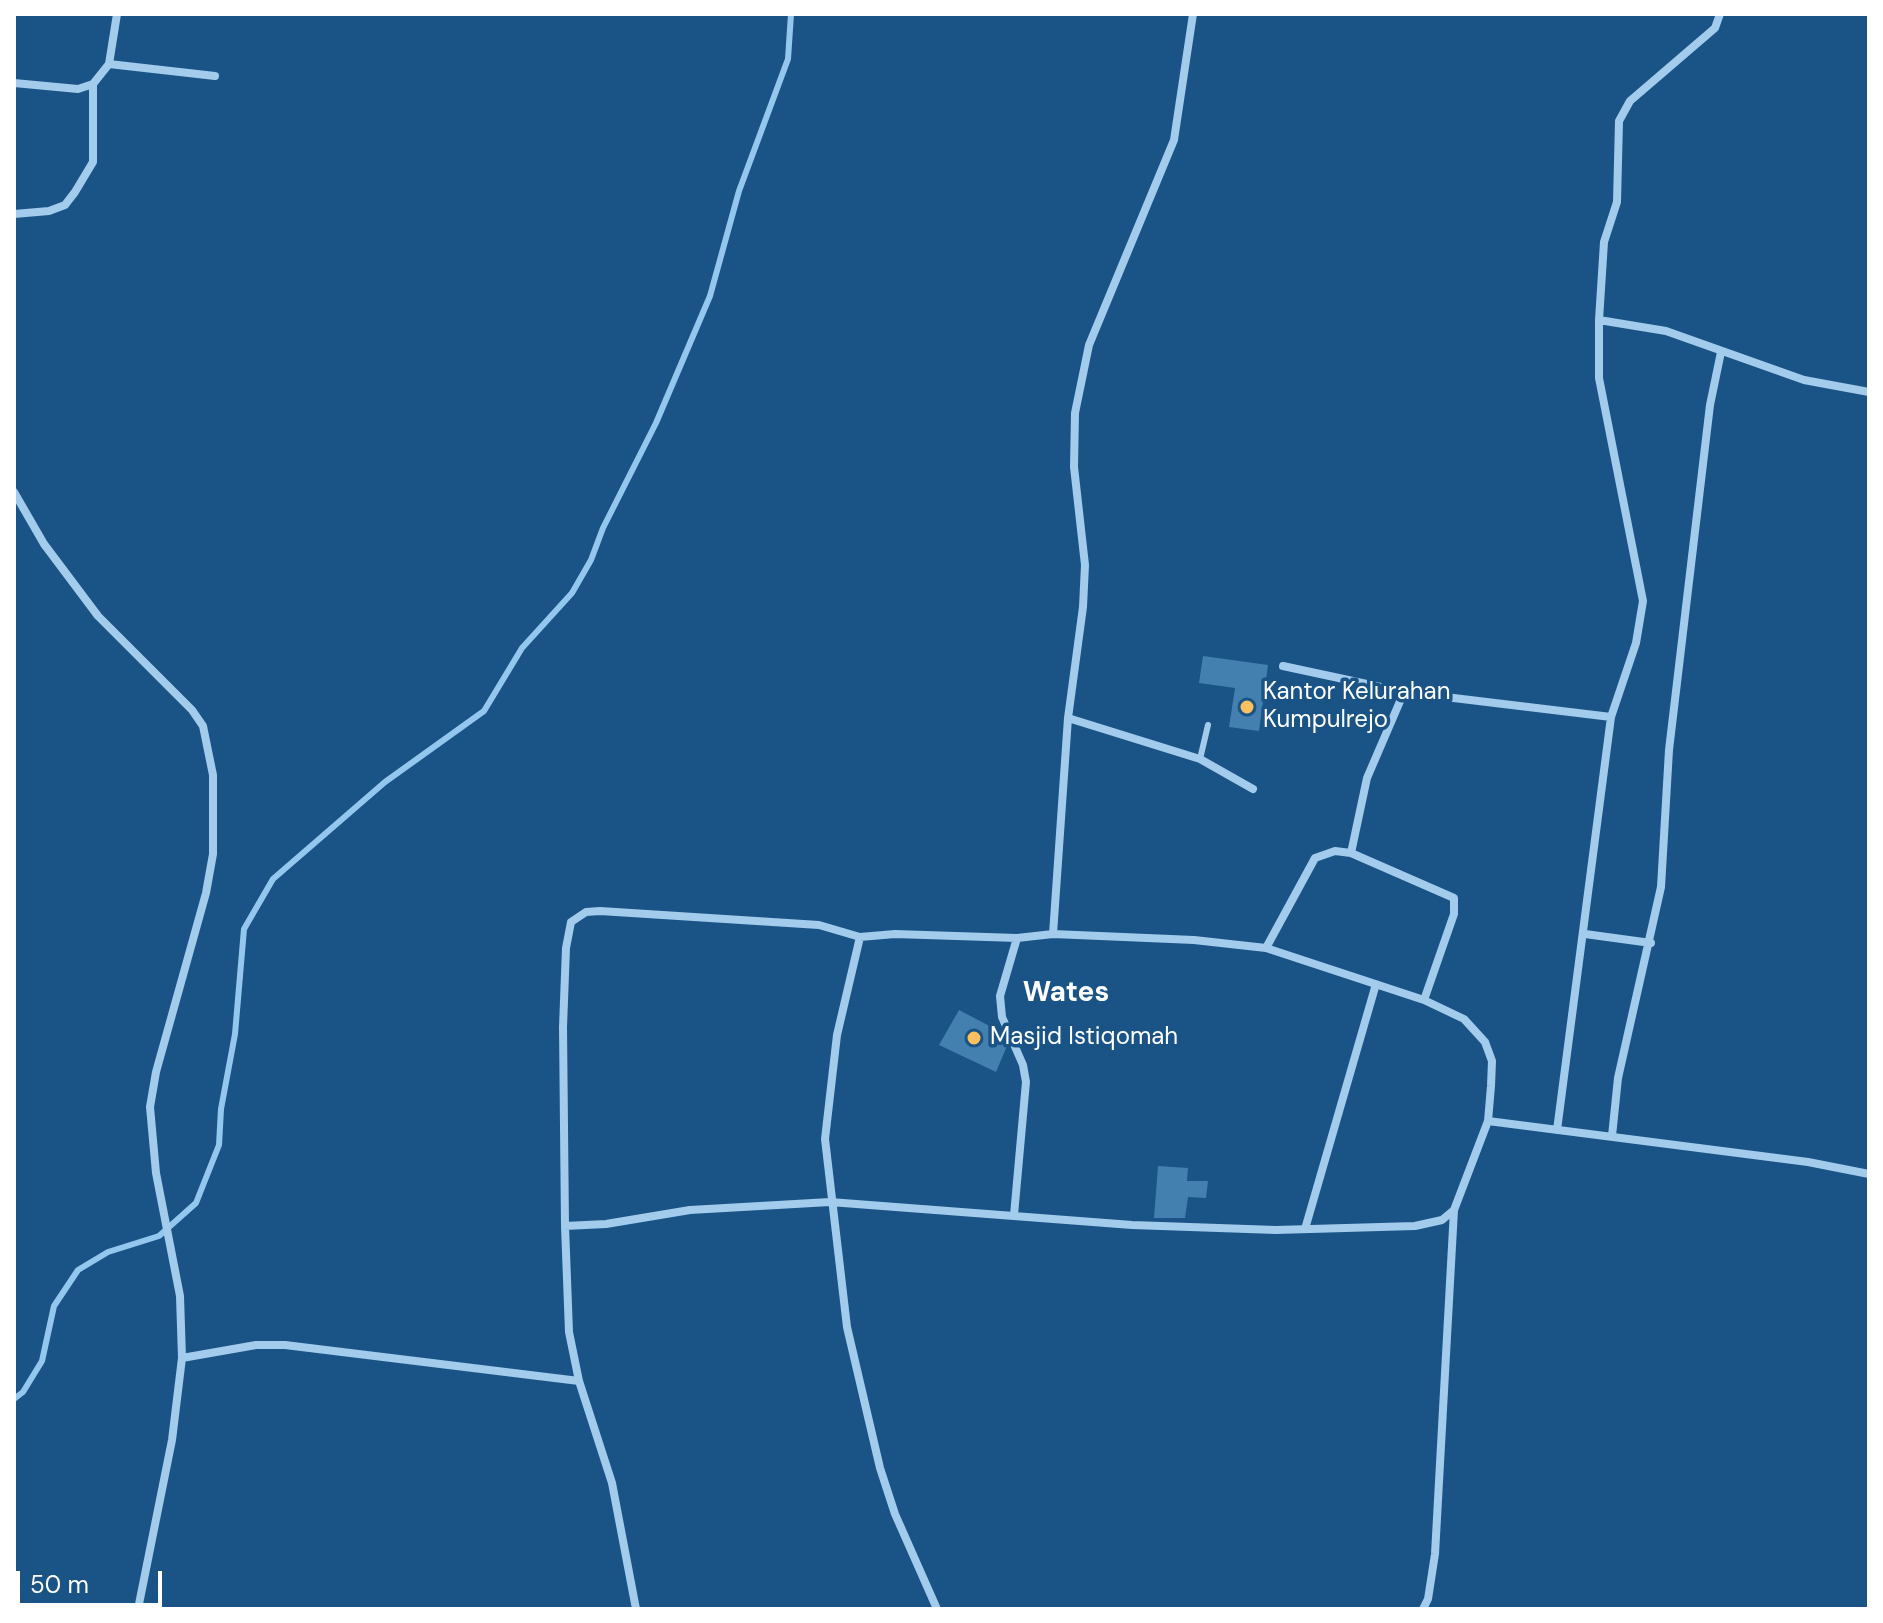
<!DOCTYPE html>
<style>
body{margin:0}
#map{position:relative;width:1883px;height:1623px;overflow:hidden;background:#1a5486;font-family:"DM Sans",sans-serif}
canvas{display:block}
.frame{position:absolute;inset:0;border:16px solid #fff;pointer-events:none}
.scale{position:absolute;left:16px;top:1571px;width:146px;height:36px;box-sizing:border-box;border:4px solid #fff;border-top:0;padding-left:10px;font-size:24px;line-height:28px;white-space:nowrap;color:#fff;-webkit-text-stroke:6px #1a5486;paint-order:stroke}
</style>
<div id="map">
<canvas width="1883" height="1623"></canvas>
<div class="frame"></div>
<div class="scale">50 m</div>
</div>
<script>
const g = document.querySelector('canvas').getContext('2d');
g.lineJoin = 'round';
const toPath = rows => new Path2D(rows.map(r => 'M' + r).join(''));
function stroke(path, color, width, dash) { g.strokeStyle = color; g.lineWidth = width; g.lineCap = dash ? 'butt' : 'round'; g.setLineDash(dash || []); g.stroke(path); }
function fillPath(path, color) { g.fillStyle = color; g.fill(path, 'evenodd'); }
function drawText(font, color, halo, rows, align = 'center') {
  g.font = font + ' "DM Sans",sans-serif'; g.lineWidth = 7; g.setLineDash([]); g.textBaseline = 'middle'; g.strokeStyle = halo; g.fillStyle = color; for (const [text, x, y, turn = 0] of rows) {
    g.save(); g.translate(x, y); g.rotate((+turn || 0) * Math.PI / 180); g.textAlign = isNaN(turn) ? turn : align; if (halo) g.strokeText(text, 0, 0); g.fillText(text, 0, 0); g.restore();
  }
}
stroke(toPath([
 [14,1399,23,1392,42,1361,54,1306,78,1270,108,1252,159,1236,196,1203,219,1145,221,1109,235,1034,244,929,273,879,385,782,484,711,522,648,572,593,591,560,603,528,656,423,710,296,739,191,788,59,791,14]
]), '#94c7ee', 6);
fillPath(toPath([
 [1203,656,1268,665,1259,731,1229,727,1235,688,1199,683],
 [959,1010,1001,1032,1007,1046,996,1072,939,1045],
 [1158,1166,1188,1168,1187,1181,1208,1181,1206,1198,1188,1197,1185,1218,1154,1218]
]), '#437faf');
stroke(toPath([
 [1200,759,1208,725]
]), '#a2cbec', 6);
stroke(toPath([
 [109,64,215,76],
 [14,83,78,89,93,84,109,64,117,14],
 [14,214,49,211,65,205,75,192,93,162,93,84],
 [1599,320,1604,242,1617,202,1619,121,1630,101,1715,28,1720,14],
 [14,492,44,544,98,616,192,710,203,726,213,775,213,854,206,893,156,1072,150,1107,156,1173,180,1296,182,1358,172,1440,138,1609],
 [1283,666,1404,692,1611,717],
 [1068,718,1200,759,1253,789],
 [1351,853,1367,778,1404,692],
 [1585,934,1651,943],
 [860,937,819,925,600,911,586,912,571,922,566,948,563,1027,565,1226,606,1224,690,1210,830,1202,1132,1225,1276,1230,1415,1226,1442,1220,1454,1210,1488,1121,1491,1086,1492,1061,1485,1042,1464,1019,1424,1000,1266,948,1194,940,1053,934],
 [1266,948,1315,858,1335,851,1351,853,1454,898,1454,914,1424,1000],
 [1488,1121,1808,1162,1869,1174],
 [1557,1130,1611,717,1636,643,1643,601,1599,378,1599,320,1666,331,1804,380,1869,392],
 [1612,1136,1618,1078,1661,887,1669,750,1710,405,1721,352],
 [1014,1215,1026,1082,1023,1065,1002,1017,1000,996,1017,938],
 [565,1226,569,1332,579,1381,612,1483,636,1609],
 [1305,1229,1376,984],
 [182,1358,256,1345,285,1345,579,1381],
 [937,1609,895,1514,880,1468,847,1327,825,1139,837,1035,860,937,895,934,1017,938,1053,934,1068,718,1083,607,1085,565,1074,467,1075,413,1089,345,1174,140,1193,14],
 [1423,1609,1428,1599,1435,1554,1454,1210]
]), '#a2cbec', 8);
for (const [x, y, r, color] of [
 [1247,707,8,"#febf5e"],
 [974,1038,8,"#febf5e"]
]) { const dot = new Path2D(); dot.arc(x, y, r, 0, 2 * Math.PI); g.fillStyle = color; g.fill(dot); stroke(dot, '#1a5486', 3); }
drawText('24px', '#fff', '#1a5486', [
 ["Kantor Kelurahan",1263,693],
 ["Kumpulrejo",1263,721],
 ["Masjid Istiqomah",990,1038]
], 'left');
drawText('bold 28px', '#fff', '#1a5486', [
 ["Wates",1066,994]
]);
</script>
